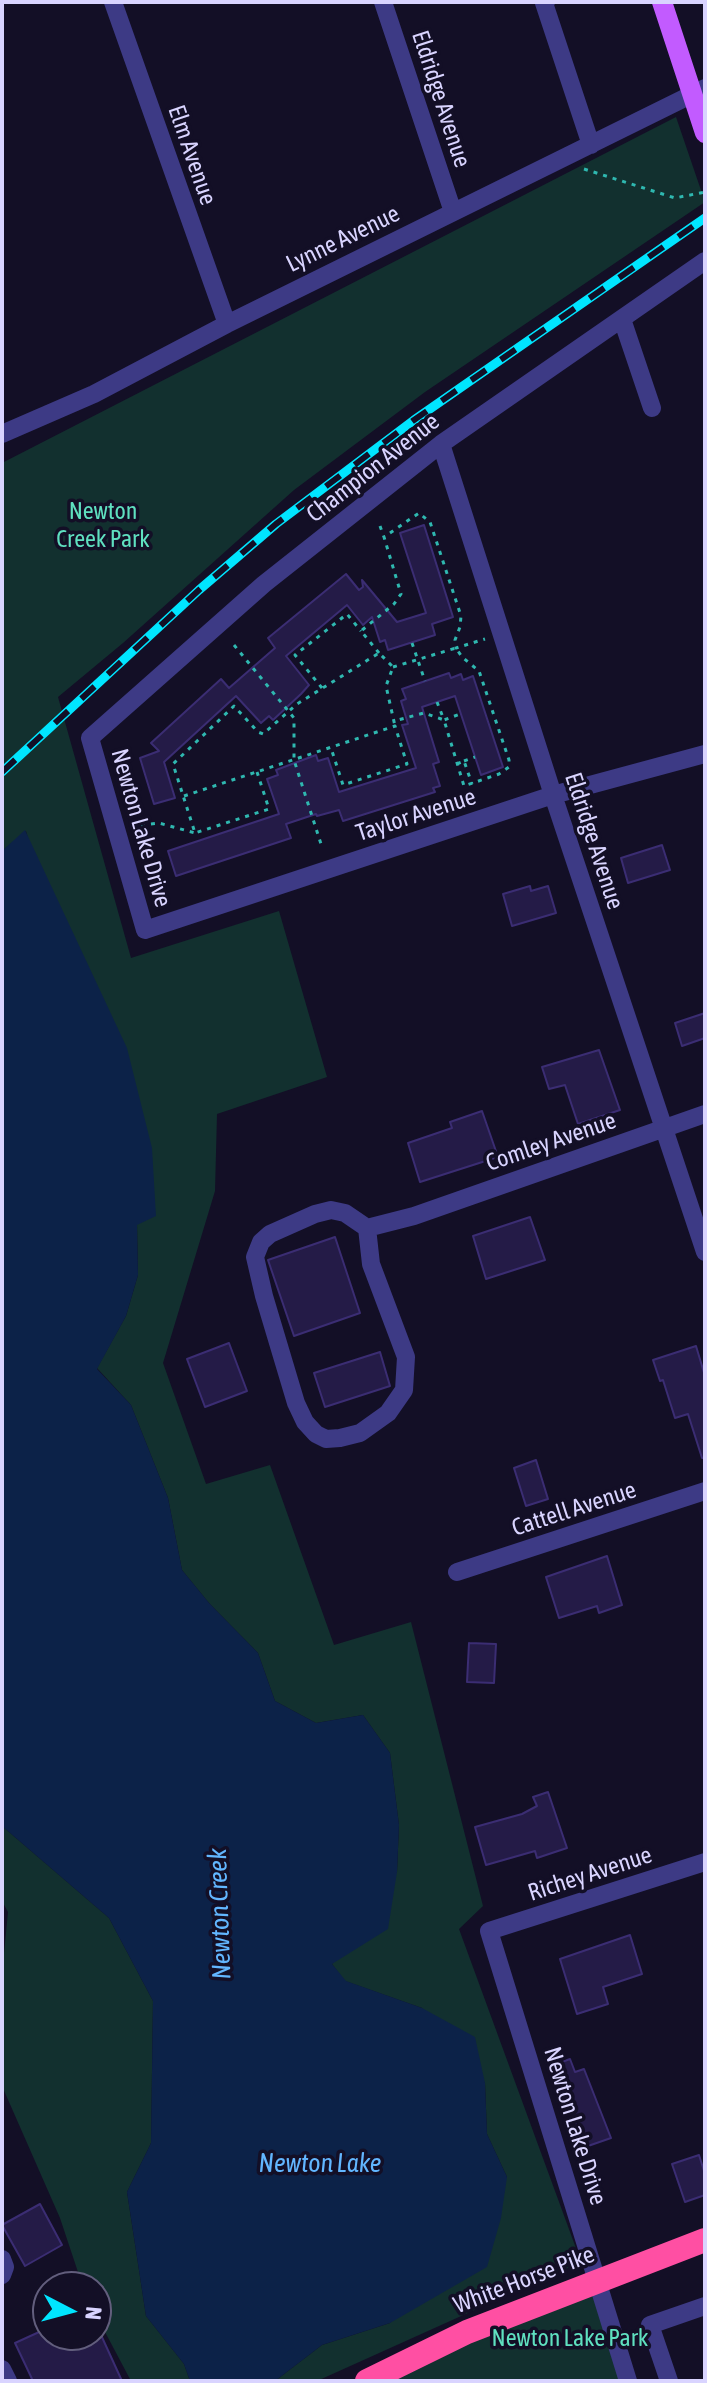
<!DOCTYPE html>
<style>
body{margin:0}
#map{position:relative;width:707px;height:2383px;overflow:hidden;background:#130f26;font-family:"Asap Condensed",sans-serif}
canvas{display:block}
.frame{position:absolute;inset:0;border:4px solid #d9d4ff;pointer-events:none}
.north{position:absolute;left:32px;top:2271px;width:80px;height:80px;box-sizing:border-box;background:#130f26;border:2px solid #625e7d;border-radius:50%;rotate:96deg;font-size:22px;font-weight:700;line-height:32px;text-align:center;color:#d9d4ff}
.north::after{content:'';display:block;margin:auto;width:28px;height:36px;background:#00e5ff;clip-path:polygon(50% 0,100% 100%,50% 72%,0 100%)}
</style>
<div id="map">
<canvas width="707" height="2383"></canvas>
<div class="frame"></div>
<div class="north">N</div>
</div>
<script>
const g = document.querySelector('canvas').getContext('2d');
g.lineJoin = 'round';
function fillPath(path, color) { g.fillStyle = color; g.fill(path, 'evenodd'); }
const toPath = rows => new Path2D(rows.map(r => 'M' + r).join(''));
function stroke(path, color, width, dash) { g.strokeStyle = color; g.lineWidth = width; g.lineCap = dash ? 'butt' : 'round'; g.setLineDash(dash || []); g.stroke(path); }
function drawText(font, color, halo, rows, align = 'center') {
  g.font = font + ' "Asap Condensed",sans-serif'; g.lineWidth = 7; g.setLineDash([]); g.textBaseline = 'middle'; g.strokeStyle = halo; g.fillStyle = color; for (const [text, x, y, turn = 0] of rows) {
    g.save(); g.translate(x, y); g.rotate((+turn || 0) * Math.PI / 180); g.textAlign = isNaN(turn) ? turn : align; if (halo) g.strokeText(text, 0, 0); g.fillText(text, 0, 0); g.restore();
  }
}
fillPath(toPath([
 [676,117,705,202,425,392,294,490,123,643,58,697,131,958,279,911,327,1077,217,1114,215,1191,163,1363,206,1484,270,1465,334,1645,411,1622,483,1906,459,1929,581,2262,317,2381,275,2381,322,2345,390,2323,507,2177,487,2134,485,2083,422,2008,345,1981,332,1964,397,1872,399,1825,390,1753,363,1715,316,1723,275,1701,258,1653,209,1603,182,1570,168,1498,131,1405,97,1368,126,1316,138,1275,137,1225,26,831,2,851,2,463],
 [2,1826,109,1918,153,2001,151,2143,127,2192,146,2316,184,2364,190,2381,131,2381,96,2315,96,2287,83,2287,60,2218,2,2086,2,1974,8,1912,2,1901],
 [598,2281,630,2381,367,2381]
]), '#12302f');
fillPath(toPath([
 [25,830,127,1048,152,1148,156,1216,137,1225,138,1275,126,1316,97,1369,131,1405,168,1498,182,1570,209,1603,258,1653,275,1701,316,1723,363,1715,390,1753,399,1825,397,1872,388,1929,332,1964,346,1981,422,2008,475,2037,485,2083,487,2134,507,2177,501,2218,487,2267,390,2323,322,2345,275,2381,190,2381,184,2364,146,2316,127,2192,151,2143,153,2001,109,1918,2,1826,2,851]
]), '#0c2248');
const building = toPath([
 [424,525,453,617,432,624,435,635,388,650,385,640,380,642,372,617,363,625,347,605,286,656,309,685,301,694,273,720,269,716,261,723,236,696,164,762,175,798,154,804,140,758,159,751,151,743,221,679,229,688,275,648,268,638,346,574,359,590,363,587,362,580,397,622,426,613,400,533,424,525],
 [449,673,451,678,461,674,463,680,473,676,503,767,481,775,455,696,422,707,439,762,433,764,440,786,433,788,435,792,343,821,339,810,317,816,316,814,286,824,291,838,176,876,168,851,279,814,267,779,278,775,276,770,316,755,318,761,328,758,339,792,416,768,402,725,408,724,401,701,406,699,402,689,449,673],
 [662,845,670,870,628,883,621,858,662,845],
 [530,886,531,891,548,886,556,913,512,926,503,894,530,886],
 [705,1013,705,1038,682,1046,675,1023,705,1013],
 [599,1050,620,1110,578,1124,565,1085,549,1089,542,1067,599,1050],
 [482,1111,498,1157,420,1182,408,1143,452,1128,450,1122,482,1111],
 [530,1217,545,1260,486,1279,473,1236,530,1217],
 [335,1237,360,1313,294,1336,268,1260,335,1237],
 [229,1343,247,1391,205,1407,187,1359,229,1343],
 [696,1346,705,1376,705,1458,702,1458,688,1414,675,1418,663,1380,660,1381,653,1360,696,1346],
 [380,1352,390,1386,325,1407,314,1373,380,1352],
 [536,1460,548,1499,526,1506,514,1468,536,1460],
 [607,1556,622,1605,599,1613,597,1606,559,1618,546,1577,607,1556],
 [469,1643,496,1644,494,1683,467,1682,469,1643],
 [548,1792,567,1848,537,1858,535,1851,486,1865,475,1827,522,1814,537,1806,533,1797,548,1792],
 [630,1935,642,1974,603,1987,608,2004,577,2014,560,1959,630,1935],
 [570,2059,575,2072,584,2069,611,2138,588,2146,585,2146,554,2065,570,2059],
 [699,2155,705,2174,705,2195,685,2202,672,2164,699,2155],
 [40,2204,62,2245,25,2266,2,2225,40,2204],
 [48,2328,48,2335,101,2335,122,2381,33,2381,15,2343,48,2328]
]);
fillPath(building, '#241b47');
stroke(building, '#3b2d73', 2);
stroke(toPath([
 [584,169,675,198,705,192],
 [380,526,384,537],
 [412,643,425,681],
 [234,645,294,718,294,760,321,844],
 [379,653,361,631,394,604,401,594,384,537,419,513,430,522,461,616,460,627,455,640,456,648,485,639],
 [393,667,456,648,462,657,479,671,509,760,509,767,499,774,464,786,444,720,424,713,394,721],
 [322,688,295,655,347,614,361,631],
 [437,702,444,720,460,714],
 [464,761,475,757],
 [457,764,464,761,472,784],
 [257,772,269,809,195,833,173,764,234,706,258,732,263,734,297,704,379,653,393,667,386,686,395,726],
 [184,796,395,726,407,764,343,785,331,748],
 [141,825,159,823,195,833]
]), '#2fb8b0', 3, [4, 6]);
stroke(toPath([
 [113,2,227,324],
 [383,2,453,212],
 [546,2,544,3,591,145],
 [705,261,441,444,264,584,90,738,145,930,553,795,705,754],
 [622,319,652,408],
 [2,434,94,394,227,324,705,88],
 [441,444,553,795,705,1252],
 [367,1228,371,1264,406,1357,404,1390,388,1413,360,1433,340,1438,326,1439,316,1434,305,1422,296,1403,264,1296,255,1257,261,1242,270,1234,315,1214,331,1210,345,1213,367,1228,414,1216,705,1114],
 [457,1572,705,1491],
 [2,2259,5,2267,2,2275],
 [2,2369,8,2381],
 [628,2381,489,1931,705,1862],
 [669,2381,650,2325,705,2306]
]), '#3d3a85', 18);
stroke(toPath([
 [662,2,705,133]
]), '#c25bff', 20);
stroke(toPath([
 [367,2381,467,2332,705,2240]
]), '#ff4fa3', 24);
const rail = toPath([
 [2,772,199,590,276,524,414,420,705,218]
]);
stroke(rail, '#00e5ff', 9);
stroke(rail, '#130f26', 6, [18]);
drawText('24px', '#d9d4ff', '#130f26', [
 ["Eldridge Avenue",441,99,72],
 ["Elm Avenue",192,155,71],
 ["Lynne Avenue",343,239,-26],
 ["Champion Avenue",373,468,-38],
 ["Taylor Avenue",416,815,-18],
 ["Newton Lake Drive",141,828,74],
 ["Eldridge Avenue",594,841,72],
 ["Comley Avenue",551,1142,-19],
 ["Cattell Avenue",574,1509,-18],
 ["Richey Avenue",590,1874,-18],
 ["Newton Lake Drive",575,2126,73],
 ["White Horse Pike",524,2280,-21]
]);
drawText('24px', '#5fe0c0', '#130f26', [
 ["Newton",103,511],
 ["Creek Park",103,539],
 ["Newton Lake Park",570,2338]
]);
drawText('italic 26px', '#62b6ff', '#130f26', [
 ["Newton Creek",220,1914,-92],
 ["Newton Lake",320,2164]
]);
</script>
